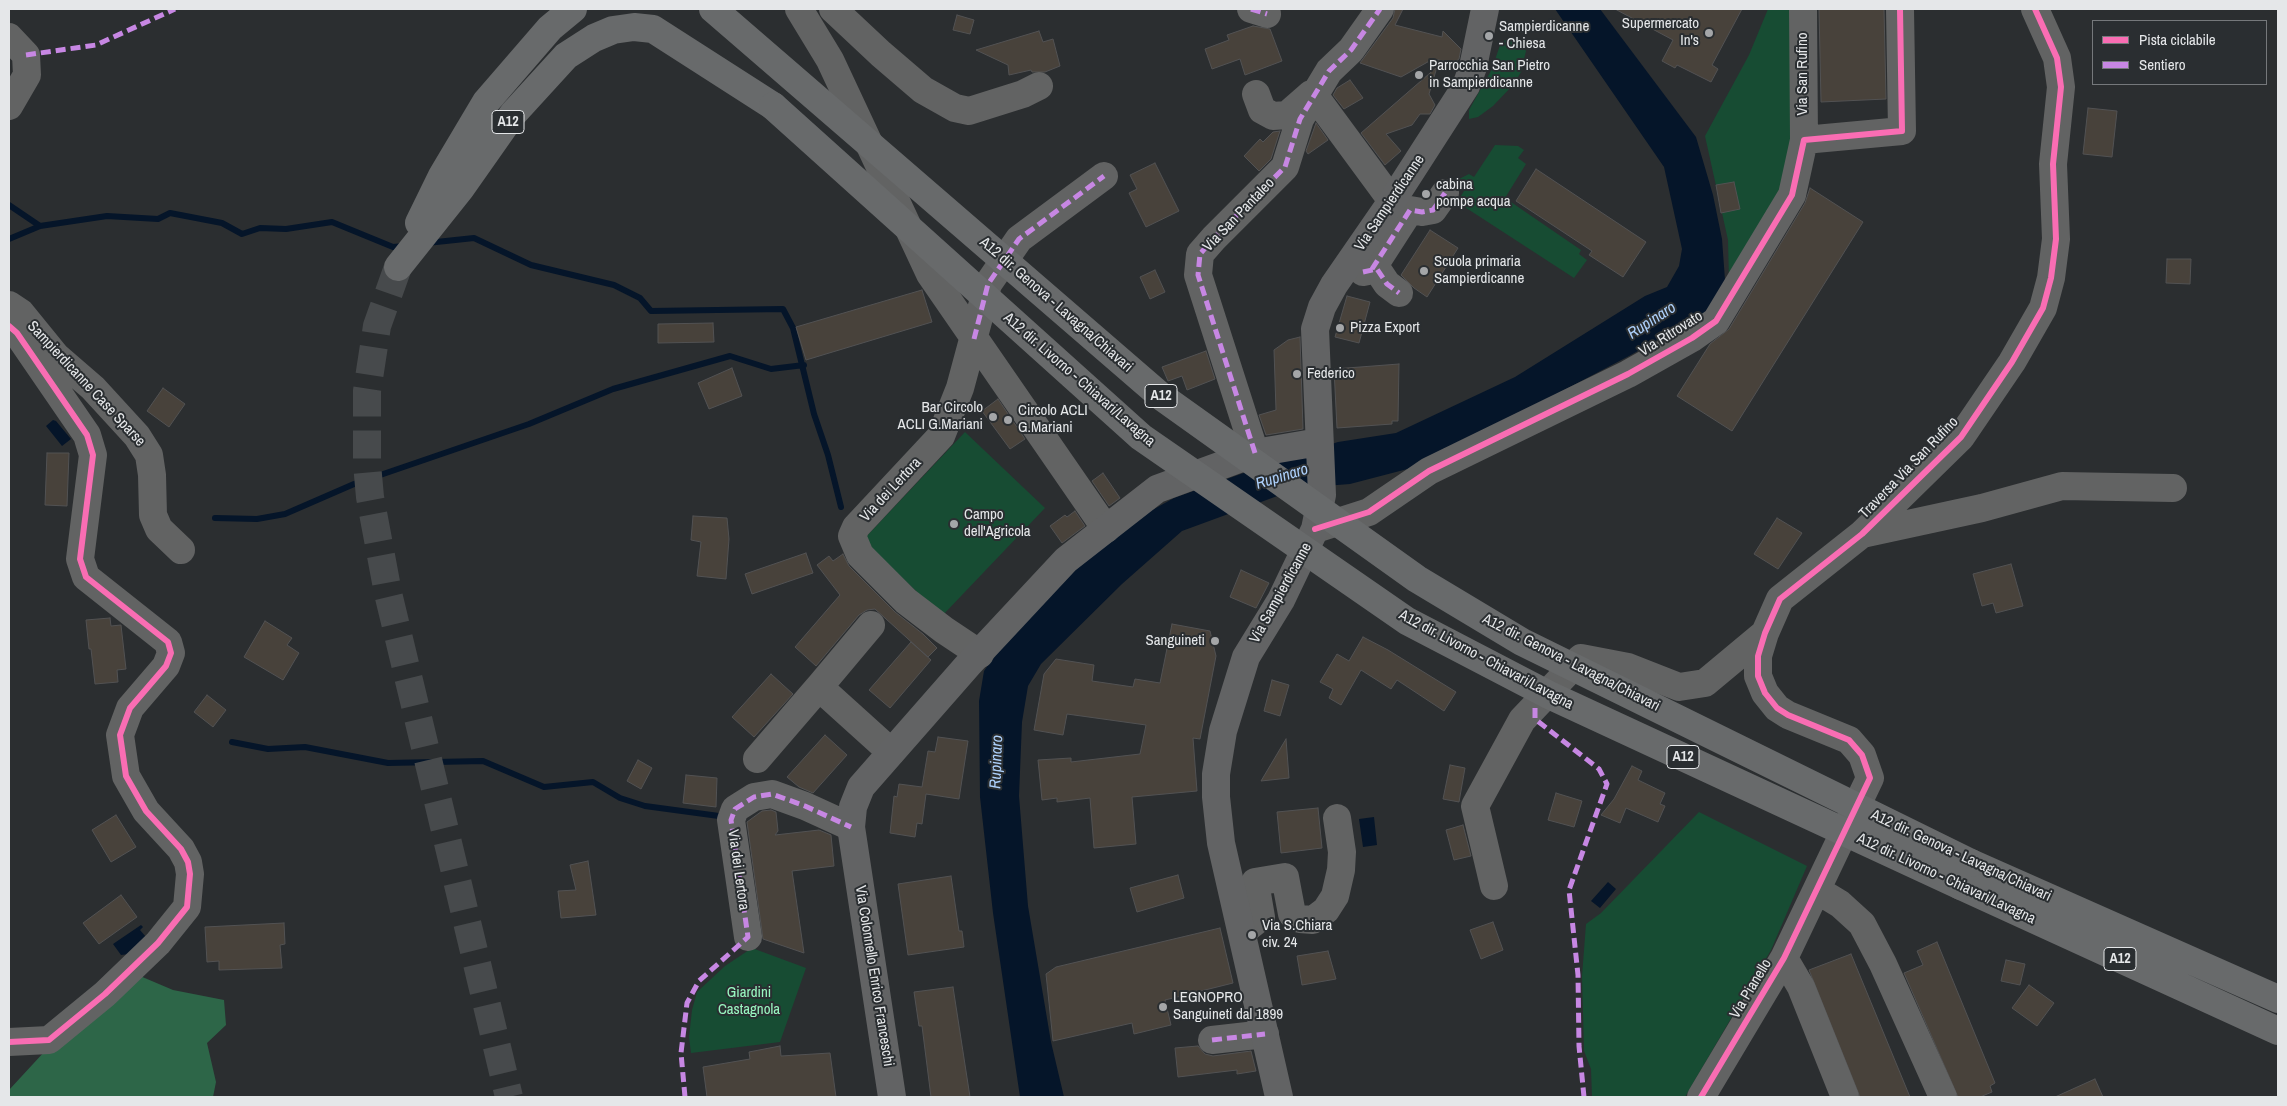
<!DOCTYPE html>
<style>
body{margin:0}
#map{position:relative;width:2287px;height:1106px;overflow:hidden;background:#2b2e30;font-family:"Archivo Narrow",sans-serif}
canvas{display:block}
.frame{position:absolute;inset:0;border:10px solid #e5e7e9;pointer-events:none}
.legend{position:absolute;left:2092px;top:20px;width:175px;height:65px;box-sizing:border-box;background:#2a2e31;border:1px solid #75787b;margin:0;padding:6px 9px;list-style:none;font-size:15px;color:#e5e7e9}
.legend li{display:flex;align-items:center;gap:10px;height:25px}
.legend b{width:25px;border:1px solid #75787b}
</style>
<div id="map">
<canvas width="2287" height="1106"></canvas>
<div class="frame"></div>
<ul class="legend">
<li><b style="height:6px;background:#f96db3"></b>Pista ciclabile</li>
<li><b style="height:6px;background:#c787e3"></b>Sentiero</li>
</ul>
</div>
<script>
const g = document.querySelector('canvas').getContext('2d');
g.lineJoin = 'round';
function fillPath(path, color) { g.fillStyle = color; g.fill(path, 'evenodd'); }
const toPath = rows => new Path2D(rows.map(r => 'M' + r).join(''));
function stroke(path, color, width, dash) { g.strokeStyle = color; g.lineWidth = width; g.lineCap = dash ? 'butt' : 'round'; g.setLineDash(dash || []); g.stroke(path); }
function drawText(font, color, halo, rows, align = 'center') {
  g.font = font + ' "Archivo Narrow",sans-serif'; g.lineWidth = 4; g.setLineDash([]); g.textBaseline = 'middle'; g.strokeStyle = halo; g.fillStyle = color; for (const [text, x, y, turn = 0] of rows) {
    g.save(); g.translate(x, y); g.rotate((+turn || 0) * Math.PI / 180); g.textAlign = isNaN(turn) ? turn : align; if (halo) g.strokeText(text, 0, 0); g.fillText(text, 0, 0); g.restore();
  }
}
fillPath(toPath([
 [1768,9,1796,9,1793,160,1788,186,1729,280,1728,240,1705,136,1749,55],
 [1513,37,1520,40,1526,51,1521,72,1513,85,1493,106,1478,117,1469,119,1469,110,1492,69,1501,42],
 [1495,145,1518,146,1524,150,1518,158,1526,164,1505,198,1581,250,1579,254,1587,260,1574,278,1457,202,1466,188,1458,185,1457,180,1469,174,1474,177],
 [965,432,1045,508,942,616,863,540],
 [1699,812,1807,866,1771,950,1685,1097,1592,1097,1591,1069,1584,1051,1582,976,1586,924,1601,913],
 [752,948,806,968,780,1042,691,1053,689,1037,692,1010,697,992,725,966]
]), '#174c33');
fillPath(toPath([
 [140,976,173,990,224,1000,226,1025,207,1043,216,1082,213,1097,9,1097,9,1090,45,1051]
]), '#2d6648');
fillPath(toPath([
 [1555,9,1600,9,1696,137,1713,195,1722,239,1725,280,1710,310,1629,356,1419,466,1350,484,1312,487,1280,495,1182,531,1122,584,1041,664,1028,686,1022,722,1019,796,1028,906,1051,1042,1064,1097,1020,1097,993,913,980,797,979,701,984,671,998,650,1093,552,1136,519,1174,498,1263,466,1338,442,1396,433,1515,377,1645,296,1667,287,1679,266,1682,249,1664,167],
 [53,420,56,421,71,439,62,446,46,426],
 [1374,817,1377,845,1363,847,1359,819],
 [1608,882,1616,889,1600,908,1591,901],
 [141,925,143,927,140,930,146,937,129,954,121,955,113,944]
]), '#051529');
stroke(toPath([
 [9,205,40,226],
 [9,239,40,226,107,216,158,219,170,213,222,223,242,234,260,228,286,229,332,222,393,247,404,246],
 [427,243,474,238,531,265,614,285,640,298,651,311,783,309,793,328,814,414,828,455,841,507],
 [215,518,257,519,285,514,354,484,529,424,613,389,730,356,771,369,804,365],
 [232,742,268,749,305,747,388,763,483,761,544,787,593,782,620,798,645,806,719,816]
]), '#051529', 6);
const building = toPath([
 [1395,9,1403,9,1395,25,1442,37,1443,31,1461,49,1459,59,1454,63,1433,59,1401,77,1360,63,1393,18,1395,9],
 [1615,9,1742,9,1712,65,1718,69,1711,82,1677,65,1675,68,1662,61,1673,40,1615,9],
 [1819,9,1884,9,1886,99,1821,102,1819,9],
 [957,15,974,20,970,34,953,30,957,15],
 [1253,26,1270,29,1282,61,1245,75,1240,59,1212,69,1205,49,1229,40,1227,35,1253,26],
 [1039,31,1043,42,1053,39,1060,66,1045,72,1032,72,1031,70,1009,75,1008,65,976,50,1039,31],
 [1437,67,1429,94,1435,105,1430,114,1420,114,1412,125,1386,134,1401,151,1385,165,1361,133,1437,67],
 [1350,80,1363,98,1344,109,1333,95,1337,88,1350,80],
 [2088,108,2117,111,2112,157,2083,154,2088,108],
 [1316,123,1328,140,1308,154,1306,151,1316,123],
 [1280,131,1271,159,1259,171,1244,156,1260,139,1263,142,1273,132,1280,131],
 [1155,163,1179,211,1146,227,1129,193,1137,189,1130,175,1155,163],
 [1536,169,1646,242,1623,277,1589,255,1592,251,1516,201,1536,169],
 [1734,182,1740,209,1721,213,1716,185,1734,182],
 [1810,188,1863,222,1732,431,1677,396,1710,344,1729,329,1805,203,1810,188],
 [1430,230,1458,248,1427,297,1414,288,1401,275,1430,230],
 [2167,259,2191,259,2190,284,2166,283,2167,259],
 [1155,270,1165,292,1150,299,1140,277,1155,270],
 [922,290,932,322,806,360,796,327,922,290],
 [1347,296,1370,302,1359,343,1335,337,1347,296],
 [713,323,714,342,658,343,658,324,713,323],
 [1300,337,1303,429,1266,435,1259,415,1276,410,1274,350,1288,340,1300,337],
 [1206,351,1215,379,1187,390,1182,376,1168,381,1162,367,1206,351],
 [1399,364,1398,421,1392,421,1392,424,1337,428,1334,369,1399,364],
 [732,368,742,396,709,409,698,383,732,368],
 [163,388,185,404,169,427,147,411,163,388],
 [998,399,1025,439,1010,449,982,411,998,399],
 [47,453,69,453,67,506,45,505,47,453],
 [1103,473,1120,498,1109,506,1092,481,1103,473],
 [1075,511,1085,526,1062,543,1050,526,1065,515,1067,517,1075,511],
 [693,516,727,518,729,539,726,579,697,576,701,542,691,540,693,516],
 [1777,518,1802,533,1778,569,1754,554,1777,518],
 [806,553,813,573,752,594,745,574,806,553],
 [843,554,849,566,895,612,923,634,937,648,928,657,875,609,867,610,859,615,816,666,795,647,840,595,817,565,829,556,833,561,843,554],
 [2011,564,2023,606,1996,613,1993,603,1982,606,1973,574,2011,564],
 [1241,570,1269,583,1256,608,1230,597,1241,570],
 [110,618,111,626,121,625,126,669,117,670,118,682,95,684,91,649,89,649,86,620,110,618],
 [265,621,292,638,287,645,299,653,283,680,244,657,265,621],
 [1172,624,1210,631,1216,656,1200,739,1193,738,1197,791,1132,797,1136,844,1094,848,1090,798,1057,802,1057,798,1042,800,1038,760,1071,758,1071,762,1140,754,1146,725,1067,714,1063,735,1034,730,1044,674,1056,659,1094,665,1092,681,1133,687,1135,679,1160,683,1172,624],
 [1363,637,1388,650,1456,692,1444,711,1397,680,1391,689,1361,670,1341,705,1329,698,1333,689,1320,682,1337,654,1349,661,1363,637],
 [911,642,931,660,890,708,869,690,911,642],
 [771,674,793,694,754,737,732,717,771,674],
 [1272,680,1289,685,1280,716,1264,711,1272,680],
 [207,695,226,710,213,727,194,712,207,695],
 [825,735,847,755,813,793,799,787,787,777,825,735],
 [938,737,968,741,959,799,926,794,922,824,917,823,915,837,890,833,894,796,897,797,899,784,922,787,928,751,935,752,938,737],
 [1286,739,1289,778,1261,781,1286,739],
 [638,760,652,768,641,789,627,781,638,760],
 [1450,765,1465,768,1459,802,1443,799,1450,765],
 [1632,766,1642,771,1638,780,1665,793,1660,804,1665,806,1658,822,1626,808,1620,823,1601,815,1614,799,1632,766],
 [686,775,717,778,716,807,683,803,686,775],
 [1556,793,1582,801,1574,827,1548,820,1556,793],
 [1318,808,1322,848,1281,853,1277,812,1318,808],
 [771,810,776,812,778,831,775,835,819,830,831,835,834,866,792,871,804,953,763,939,747,822,762,811,771,810],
 [116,815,136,847,111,862,92,830,116,815],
 [1463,825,1471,856,1454,860,1446,830,1463,825],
 [588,861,596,915,561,918,558,891,576,890,570,865,588,861],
 [1178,875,1184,898,1137,912,1130,888,1178,875],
 [951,876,959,931,962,931,964,947,908,955,898,884,951,876],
 [121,895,137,917,99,944,83,923,121,895],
 [1493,922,1503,950,1481,959,1470,930,1493,922],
 [284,923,285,944,280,945,282,968,219,970,219,961,207,962,205,927,284,923],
 [1220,928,1233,983,1165,1000,1171,1025,1134,1034,1132,1023,1053,1041,1046,974,1056,967,1220,928],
 [1937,942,1995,1083,1990,1086,1992,1092,1980,1097,1958,1097,1904,973,1923,965,1917,951,1937,942],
 [1328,951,1336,979,1302,985,1297,956,1328,951],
 [1851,954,1910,1097,1860,1097,1809,970,1851,954],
 [2006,960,2025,964,2020,985,2001,981,2006,960],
 [2029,985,2054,1003,2037,1026,2012,1008,2029,985],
 [953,987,970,1097,931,1097,922,1026,919,1026,914,992,953,987],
 [780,1046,781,1056,830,1053,836,1097,707,1097,703,1067,750,1059,749,1052,780,1046],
 [1198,1046,1205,1054,1213,1056,1251,1051,1256,1071,1237,1074,1237,1070,1178,1077,1175,1048,1198,1046],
 [2095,1079,2103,1097,2055,1097,2095,1079]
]);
fillPath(building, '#48423b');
stroke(building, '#525253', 1);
stroke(toPath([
 [398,267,377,326,367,391,367,464,370,497,388,593,509,1097]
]), '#474a4c', 28, [28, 14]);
stroke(toPath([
 [799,9,830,60,930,274,1106,529],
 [833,9,881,54,923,90,955,108,969,111,1023,94,1039,86],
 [1251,9,1267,14],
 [1803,9,1804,140],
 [9,37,26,55,27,75,9,106],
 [1256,94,1262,110,1273,116,1287,115,1311,94,1314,95,1392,201],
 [1372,269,1410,210,1422,212,1433,210,1445,193],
 [1363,272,1377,269,1387,284,1399,293],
 [9,305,21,313,56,356,93,388,137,436,149,455,152,475,153,515,159,529,181,550],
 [9,326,17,333,87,435,93,455,80,559,86,577,168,642,171,653,166,666,130,708,120,735,126,776,146,811,181,849,188,862,190,874,187,907,158,943,105,994,49,1040,9,1042],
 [1255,453,1198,275,1200,254,1214,238,1285,167,1300,119,1329,71,1351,50,1380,9],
 [1319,528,1369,512,1429,471,1628,374,1692,338,1716,321,1792,195,1804,140,1902,131,1900,9],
 [1862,534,1982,508,2062,486,2173,488],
 [871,625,819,687,891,752],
 [980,654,944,630,906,601,860,555,852,536,856,527,941,436,960,388,988,284,1019,239,1104,176],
 [757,759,819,687],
 [1494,886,1475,806,1522,720,1581,658,1628,667,1679,687,1705,683,1765,633],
 [1817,890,1840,904,1862,924,1883,964,1943,1097],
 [1242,932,1261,917,1255,882,1285,877,1292,914,1300,919,1313,920,1326,910,1335,896,1341,870,1342,852,1337,818],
 [748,937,731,820,735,809,754,797,772,794,805,806,851,827],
 [1784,958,1801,987,1845,1097],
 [1212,1040,1265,1034],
 [1701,1097,1784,958,1870,778,1862,755,1849,740,1788,715,1777,708,1765,693,1758,676,1758,656,1765,633,1780,599,1862,534,1961,437,2012,362,2043,308,2051,278,2056,239,2053,164,2061,87,2057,58,2035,9]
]), '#626363', 28);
stroke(toPath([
 [892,1097,851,827,853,807,861,787,968,665,1066,560,1157,489,1255,453,1319,442],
 [1279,1097,1221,843,1216,797,1216,774,1223,731,1246,657,1281,600,1315,529,1322,495,1315,329,1322,307,1334,285,1392,201,1466,86,1473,67,1485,9]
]), '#626364', 28);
stroke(toPath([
 [419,223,442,176,486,102,550,28,573,9],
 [398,267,461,188,513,114,566,56,594,38,613,30,634,27,653,29,773,106],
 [1971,863,2278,999],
 [1961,886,2278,1031]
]), '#686a6b', 28);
stroke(toPath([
 [713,9,1162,397,1417,579,1522,642,1971,863],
 [773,106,1141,437,1407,621,1549,695,1961,886]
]), '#686a6b', 28);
stroke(toPath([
 [1251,9,1267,14],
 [26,55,96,45,175,9],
 [1372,269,1410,210,1422,212,1433,210,1445,193],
 [1363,272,1377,269,1387,284,1399,293],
 [974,339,988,284,1019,239,1104,176],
 [1255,453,1198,275,1200,254,1214,238,1285,167,1300,119,1329,71,1351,50,1380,9],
 [1535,708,1535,719,1599,769,1607,784,1569,890,1578,975,1579,1046,1584,1097],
 [1212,1040,1265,1034],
 [685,1097,681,1053,687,1003,699,981,748,937,731,820,735,809,754,797,772,794,805,806,851,827]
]), '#c787e3', 5, [10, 5]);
stroke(toPath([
 [9,326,17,333,87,435,93,455,80,559,86,577,168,642,171,653,166,666,130,708,120,735,126,776,146,811,181,849,188,862,190,874,187,907,158,943,105,994,49,1040,9,1042],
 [1315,529,1369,512,1429,471,1628,374,1692,338,1716,321,1792,195,1804,140,1902,131,1900,9],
 [1701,1097,1784,958,1870,778,1862,755,1849,740,1788,715,1777,708,1765,693,1758,676,1758,656,1765,633,1780,599,1862,534,1961,437,2012,362,2043,308,2051,278,2056,239,2053,164,2061,87,2057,58,2035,9]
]), '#f96db3', 6);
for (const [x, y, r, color] of [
 [1709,33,5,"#a4a6a8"],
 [1489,36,5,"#a4a6a8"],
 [1419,75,5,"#a4a6a8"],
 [1426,194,5,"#a4a6a8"],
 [1424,271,5,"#a4a6a8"],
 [1340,328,5,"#a4a6a8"],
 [1297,374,5,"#a4a6a8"],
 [993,417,5,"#a4a6a8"],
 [1008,420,5,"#a4a6a8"],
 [954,524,5,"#a4a6a8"],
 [1215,641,5,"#a4a6a8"],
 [1252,935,5,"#a4a6a8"],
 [1163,1007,5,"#a4a6a8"]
]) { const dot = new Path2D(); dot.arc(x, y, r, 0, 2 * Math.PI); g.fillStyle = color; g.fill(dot); stroke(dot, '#2a2e31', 2); }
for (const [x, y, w] of [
 [508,122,32],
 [1161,396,32],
 [1683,757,32],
 [2120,959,32]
]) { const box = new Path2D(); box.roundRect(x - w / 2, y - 11.5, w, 23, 4); g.fillStyle = '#2a2e31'; g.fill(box); stroke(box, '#e5e7e9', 1); }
drawText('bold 14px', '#e5e7e9', null, [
 ["A12",508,122],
 ["A12",1161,396],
 ["A12",1683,757],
 ["A12",2120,959]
]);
drawText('15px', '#e5e7e9', '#2a2e31', [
 ["Supermercato",1699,24,"right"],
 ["In's",1699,41,"right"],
 ["Sampierdicanne",1499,27],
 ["- Chiesa",1499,44],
 ["Parrocchia San Pietro",1429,66],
 ["in Sampierdicanne",1429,83],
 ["cabina",1436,185],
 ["pompe acqua",1436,202],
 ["Scuola primaria",1434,262],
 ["Sampierdicanne",1434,279],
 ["Pizza Export",1350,328],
 ["Federico",1307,374],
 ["Bar Circolo",983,408,"right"],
 ["ACLI G.Mariani",983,425,"right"],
 ["Circolo ACLI",1018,411],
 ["G.Mariani",1018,428],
 ["Campo",964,515],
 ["dell'Agricola",964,532],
 ["Sanguineti",1205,641,"right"],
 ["Via S.Chiara",1262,926],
 ["civ. 24",1262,943],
 ["LEGNOPRO",1173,998],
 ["Sanguineti dal 1899",1173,1015]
], 'left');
drawText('15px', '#e5e7e9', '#2a2e31', [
 ["Via San Rufino",1803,74,-90],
 ["Via Sampierdicanne",1390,203,-56],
 ["Via San Pantaleo",1239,215,-46],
 ["A12 dir. Genova - Lavagna/Chiavari",1056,305,41],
 ["Via Ritrovato",1671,334,-32],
 ["A12 dir. Livorno - Chiavari/Lavagna",1079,380,41],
 ["Sampierdicanne Case Sparse",86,384,47],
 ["Traversa Via San Rufino",1909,468,-46],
 ["Via dei Lertora",891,490,-47],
 ["Via Sampierdicanne",1281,593,-61],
 ["A12 dir. Livorno - Chiavari/Lavagna",1486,660,28],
 ["A12 dir. Genova - Lavagna/Chiavari",1571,663,27],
 ["A12 dir. Genova - Lavagna/Chiavari",1961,856,25],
 ["Via dei Lertora",738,870,82],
 ["A12 dir. Livorno - Chiavari/Lavagna",1946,879,25],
 ["Via Colonnello Enrico Franceschi",874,976,81],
 ["Via Pianello",1751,989,-59]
]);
drawText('15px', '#99f7c1', '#2a2e31', [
 ["Giardini",749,993],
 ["Castagnola",749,1010]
]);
drawText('italic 16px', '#add0fb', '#2a2e31', [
 ["Rupinaro",1652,321,-33],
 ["Rupinaro",1282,477,-17],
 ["Rupinaro",997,762,-88]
]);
</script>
